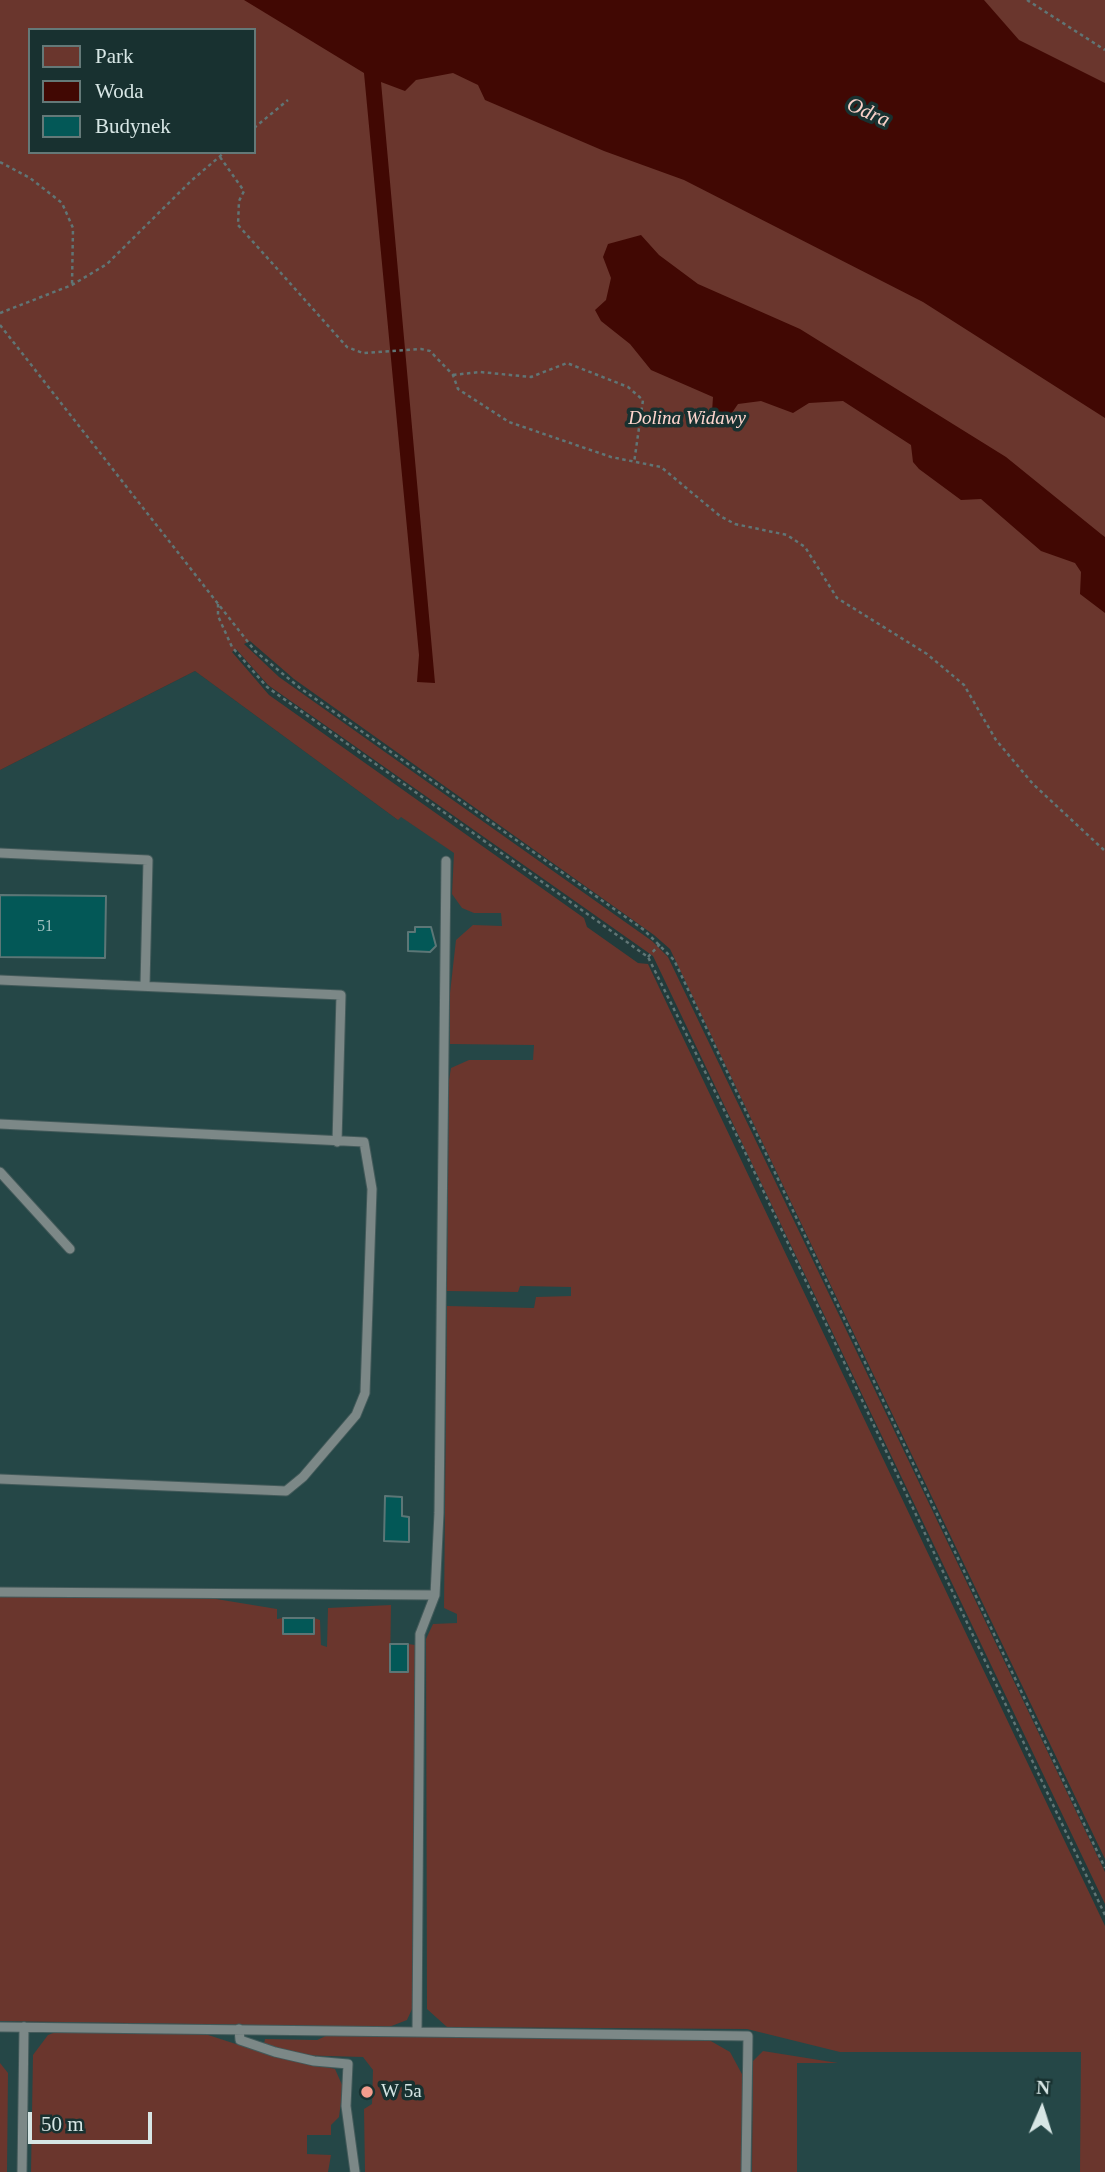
<!DOCTYPE html>
<style>
body{margin:0}
#map{position:relative;width:1105px;height:2172px;overflow:hidden;background:#223b3b;font-family:Georgia,serif}
canvas{display:block}
.legend{position:absolute;left:28px;top:28px;width:228px;height:126px;box-sizing:border-box;background:#183130;border:2px solid #647978;margin:0;padding:9px 12px;list-style:none;font-size:21px;color:#d7e6e5}
.legend li{display:flex;align-items:center;gap:14px;height:35px}
.legend b{width:35px;border:2px solid #647978}
.north{position:absolute;left:1007px;top:2074px;width:70px;height:70px;-webkit-text-stroke:5px #183130;paint-order:stroke;rotate:3deg;font-size:19px;font-weight:700;line-height:28px;text-align:center;color:#d7e6e5}
.north::after{content:'';display:block;margin:auto;width:24px;height:32px;background:#d7e6e5;clip-path:polygon(50% 0,100% 100%,50% 72%,0 100%)}
.scale{position:absolute;left:28px;top:2112px;width:124px;height:32px;box-sizing:border-box;border:4px solid #d7e6e5;border-top:0;padding-left:9px;font-size:21px;line-height:24px;white-space:nowrap;color:#d7e6e5;-webkit-text-stroke:5px #183130;paint-order:stroke}
</style>
<div id="map">
<canvas width="1105" height="2172"></canvas>
<ul class="legend">
<li><b style="height:19px;background:#6a362d"></b>Park</li>
<li><b style="height:19px;background:#410803"></b>Woda</li>
<li><b style="height:19px;background:#035857"></b>Budynek</li>
</ul>
<div class="north">N</div>
<div class="scale">50 m</div>
</div>
<script>
const g = document.querySelector('canvas').getContext('2d');
g.lineJoin = 'round';
function fillPath(path, color) { g.fillStyle = color; g.fill(path, 'evenodd'); }
const toPath = rows => new Path2D(rows.map(r => 'M' + r).join(''));
function stroke(path, color, width, dash) { g.strokeStyle = color; g.lineWidth = width; g.lineCap = dash ? 'butt' : 'round'; g.setLineDash(dash || []); g.stroke(path); }
function drawText(font, color, halo, rows, align = 'center') {
  g.font = font + ' Georgia,serif'; g.lineWidth = 7; g.setLineDash([]); g.textBaseline = 'middle'; g.strokeStyle = halo; g.fillStyle = color; for (const [text, x, y, turn = 0] of rows) {
    g.save(); g.translate(x, y); g.rotate((+turn || 0) * Math.PI / 180); g.textAlign = isNaN(turn) ? turn : align; if (halo) g.strokeText(text, 0, 0); g.fillText(text, 0, 0); g.restore();
  }
}
fillPath(toPath([
 [195,671,398,820,400,816,646,982,1064,1852,1105,2172,0,2172,0,770]
]), '#254747');
fillPath(toPath([
 [0,0,1105,0,1105,1859,670,949,654,935,294,679,250,641,244,644,279,677,652,941,668,957,1105,1872,1105,1904,653,956,268,685,236,649,232,652,269,695,584,918,587,927,638,963,648,964,1105,1926,1105,2172,1080,2172,1081,2052,840,2052,747,2029,447,2027,427,2009,426,1639,433,1624,457,1623,457,1614,444,1608,447,1306,534,1308,536,1297,571,1296,571,1287,520,1286,518,1292,447,1291,449,1080,451,1068,469,1060,533,1060,534,1045,450,1044,450,993,456,940,473,925,502,926,501,913,474,913,462,908,452,894,454,853,401,817,398,820,195,671,0,770],
 [30,30,254,30,254,152,30,152],
 [0,1596,210,1598,277,1609,277,1619,283,1618,284,1634,314,1634,314,1618,320,1620,321,1645,327,1647,328,1608,391,1605,390,1671,407,1672,408,1644,415,1645,412,2009,407,2020,389,2027,0,2021],
 [56,2032,205,2034,273,2056,335,2069,343,2087,339,2117,331,2125,331,2135,307,2135,307,2154,331,2155,328,2172,31,2172,33,2055,48,2035],
 [328,2035,709,2040,730,2052,743,2076,742,2172,365,2172,364,2109,372,2104,373,2070,363,2057,294,2055,264,2044,265,2039,317,2040],
 [763,2051,838,2063,797,2063,797,2172,752,2172,753,2061],
 [0,2063,8,2073,7,2172,0,2172]
]), '#6a362d');
fillPath(toPath([
 [244,0,984,0,1019,40,1105,83,1105,418,923,302,684,180,604,151,485,100,478,85,453,73,416,80,405,91,381,82,435,683,417,682,419,655,364,73],
 [641,235,659,255,698,284,800,329,1006,457,1101,534,1105,537,1105,613,1080,594,1081,572,1075,563,1041,551,981,499,961,500,919,469,913,462,911,445,843,401,809,403,793,413,761,401,738,404,727,420,712,412,713,397,651,370,630,344,601,321,595,310,606,300,611,278,603,257,608,244]
]), '#410803');
const building = toPath([
 [0,895,106,896,105,958,0,957,0,895],
 [415,927,431,927,436,946,430,952,408,951,408,932,415,932,415,927],
 [385,1496,402,1497,402,1516,409,1517,409,1542,384,1541,385,1496],
 [283,1618,314,1618,314,1634,283,1634,283,1618],
 [390,1644,408,1644,408,1672,390,1672,390,1644]
]);
fillPath(building, '#035857');
stroke(building, '#5c7676', 2);
const lane = toPath([
 [0,853,148,860,145,985],
 [0,980,341,995,337,1142],
 [0,1124,364,1142,372,1189,365,1393,356,1415,303,1477,286,1491,0,1479],
 [0,1172,70,1249],
 [0,1592,435,1595,439,1513,446,861],
 [0,2027,417,2032,420,1634,435,1595],
 [239,2029,240,2040,275,2052,314,2061,348,2064,346,2106,355,2172],
 [417,2032,748,2036,746,2172],
 [22,2172,24,2027]
]);
stroke(lane, '#435a5a', 11);
stroke(toPath([
 [1027,0,1105,50],
 [254,128,288,100],
 [220,157,244,191,239,201,238,225,347,347,363,353,421,349,430,351,453,375,458,389,509,422,611,457,661,467,720,516,735,524,787,535,805,547,837,598,927,654,964,685,996,740,1033,784,1105,851],
 [0,162,30,178,62,203,73,228,72,285],
 [0,313,72,285,107,264,192,180,225,152],
 [0,325,255,651,300,688,644,930,674,960,1105,1868],
 [453,375,480,372,531,377,567,363,628,387,643,400,634,463],
 [218,604,218,616,232,647,267,687,648,957,744,1150,1105,1915],
 [648,957,660,944]
]), '#607575', 2.5, [3.5, 3.5]);
stroke(lane, '#7c8887', 9);
for (const [x, y, r, color] of [
 [367,2092,7,"#f49d8d"]
]) { const dot = new Path2D(); dot.arc(x, y, r, 0, 2 * Math.PI); g.fillStyle = color; g.fill(dot); stroke(dot, '#183130', 2.5); }
drawText('16px', '#a2c2c2', null, [
 ["51",45,927]
]);
drawText('italic 19px', '#ffd6ce', '#183130', [
 ["Dolina Widawy",687,419]
]);
drawText('19px', '#d7e6e5', '#183130', [
 ["W 5a",381,2092]
], 'left');
drawText('italic 21px', '#f9d0c8', '#183130', [
 ["Odra",868,113,24]
]);
</script>
